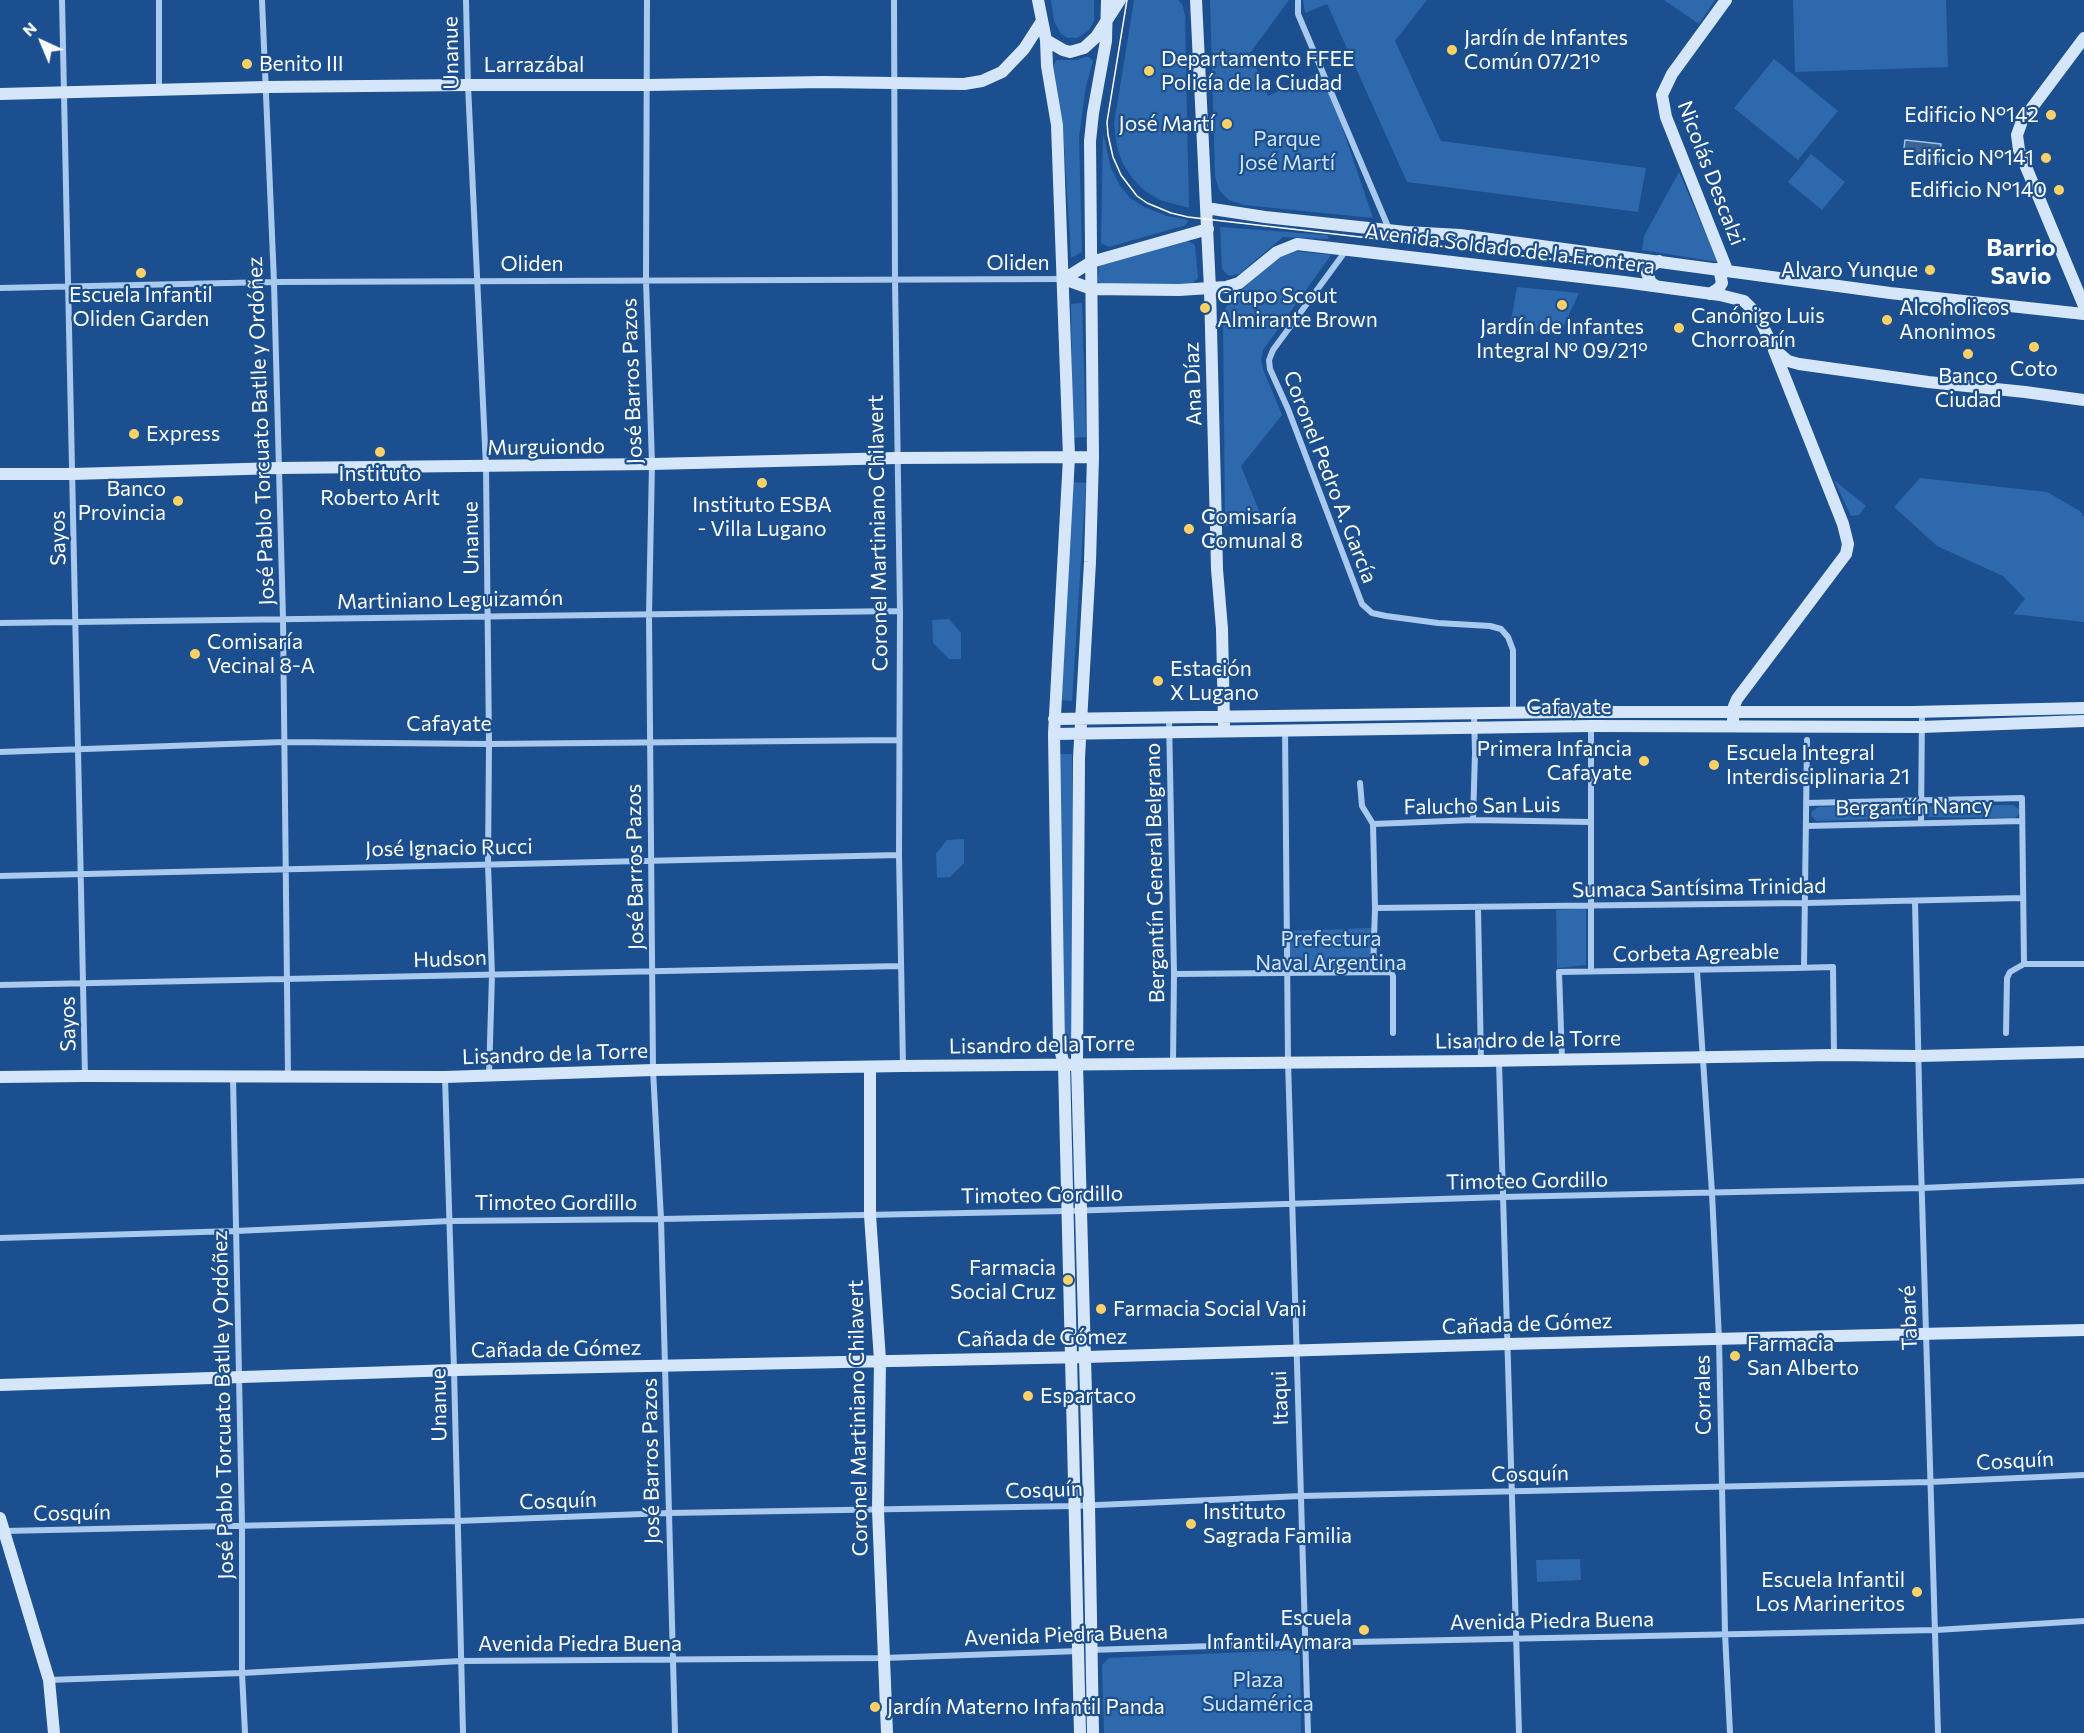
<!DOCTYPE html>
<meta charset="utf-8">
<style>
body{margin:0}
#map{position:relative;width:2084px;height:1733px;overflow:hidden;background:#1b4f8f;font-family:Commissioner,sans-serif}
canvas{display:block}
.north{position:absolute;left:12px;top:12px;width:60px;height:60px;-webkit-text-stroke:4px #1b4f8f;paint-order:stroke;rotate:316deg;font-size:16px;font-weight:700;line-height:24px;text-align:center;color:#fff}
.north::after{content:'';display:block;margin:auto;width:21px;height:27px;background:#fff;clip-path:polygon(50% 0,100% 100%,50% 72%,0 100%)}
</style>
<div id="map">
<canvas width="2084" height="1733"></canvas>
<div class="north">N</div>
</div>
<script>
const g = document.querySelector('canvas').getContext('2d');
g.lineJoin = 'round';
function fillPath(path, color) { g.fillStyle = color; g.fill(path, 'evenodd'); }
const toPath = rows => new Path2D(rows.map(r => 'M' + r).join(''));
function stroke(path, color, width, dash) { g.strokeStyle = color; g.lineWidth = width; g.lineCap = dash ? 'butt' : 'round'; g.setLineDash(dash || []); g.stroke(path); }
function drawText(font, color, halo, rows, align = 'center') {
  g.font = font + ' Commissioner,sans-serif'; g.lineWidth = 4.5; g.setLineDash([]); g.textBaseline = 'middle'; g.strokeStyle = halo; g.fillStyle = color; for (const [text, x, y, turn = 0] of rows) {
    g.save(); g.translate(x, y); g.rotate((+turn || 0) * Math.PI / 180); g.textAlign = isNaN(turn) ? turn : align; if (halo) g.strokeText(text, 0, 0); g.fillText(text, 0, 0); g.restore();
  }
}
fillPath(toPath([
 [1051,0,1094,0,1094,21,1089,30,1077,38,1068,38,1061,34,1054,21],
 [1134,0,1178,0,1182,4,1185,15,1189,208,1160,200,1145,191,1133,179,1123,164,1117,147,1114,124],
 [1210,0,1289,0,1250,53,1268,96,1323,71,1373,218,1244,205,1229,200,1219,190,1215,176],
 [1303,0,1427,0,1395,41,1441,141,1646,168,1638,212,1407,182,1327,4,1305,13],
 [1664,0,1715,0,1699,24],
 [1793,0,1946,0,1948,67,1795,72],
 [1085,57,1089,57,1093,61,1086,86,1079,137,1082,252,1071,258,1063,126,1053,65,1057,60,1077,60],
 [1774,59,1838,111,1798,160,1734,108],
 [1103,133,1111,168,1120,186,1130,198,1144,207,1167,216,1188,220,1186,225,1109,247,1101,243],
 [1811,154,1845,182,1822,210,1788,182],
 [1679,172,1718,262,1642,250,1644,236],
 [1220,227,1327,235,1329,239,1283,237,1239,274,1229,276,1222,269],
 [1186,240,1195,245,1198,278,1191,285,1103,286,1098,281,1099,265],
 [1294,251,1331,255,1263,350,1261,360,1263,369,1282,415,1241,466,1260,513,1225,527,1223,315,1229,300,1284,254],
 [1517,287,1579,293,1559,336,1510,326],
 [1082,303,1086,437,1073,438,1071,304],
 [1920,478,2047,492,2080,511,2084,517,2084,622,2013,614,2025,599,2003,576,1937,546,1894,507],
 [1834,480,1866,506,1859,515,1851,516],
 [1072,482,1086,483,1072,701,1060,700],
 [949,619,961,633,961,659,949,659,933,643,932,620],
 [1058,754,1072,754,1073,1045,1064,1046],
 [1908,803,1915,808,1914,816,1909,818,1816,821,1811,815,1812,811,1819,807],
 [2013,805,2019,809,2020,813,2015,818,1929,817,1925,815,1924,811,1927,806],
 [964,839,964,863,950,877,937,878,936,854,947,840],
 [1586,908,1586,965,1557,968,1556,910],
 [1374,928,1373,971,1288,974,1288,931],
 [1580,1559,1581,1580,1537,1582,1536,1560],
 [1293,1650,1300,1655,1301,1733,1104,1733,1102,1665,1109,1658]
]), '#2e69ad');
const water = toPath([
 [1905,140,1941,144,1939,162,1903,157,1905,140]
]);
fillPath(water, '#3c6290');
stroke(water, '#9cc4f0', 1.5);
stroke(toPath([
 [62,0,85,1076],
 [262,0,274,282,283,619,288,1076],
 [466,0,468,85,486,467,489,744,488,864,492,975,489,1076],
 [647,0,646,280,652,464,649,615,653,1070,661,1219,675,1733],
 [894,0,895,280,900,611,899,855,903,1066],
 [1298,0,1298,14,1389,229],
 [159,89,159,0],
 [1347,249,1273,350,1269,360,1270,369,1288,409,1362,604,1372,613,1386,616,1438,623,1490,626,1501,629,1508,637,1513,650,1513,715],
 [0,288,274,282,1063,279],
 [0,623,900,611],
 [1169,718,1174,974,1173,1063],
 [1591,726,1591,971],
 [1285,728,1288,1061,1308,1733],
 [0,752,284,742,489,744,899,740],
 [1360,783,1362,806,1373,824,1375,908,1373,971],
 [1806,803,2022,798,2024,964],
 [1473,820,1475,753,1474,713],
 [1921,822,1922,712],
 [1373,824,1473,820,1591,822],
 [1806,826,2022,821],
 [0,876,899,855],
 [1915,901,1920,1132,1938,1733],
 [1375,908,1806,903,2023,898],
 [1478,908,1481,1061],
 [1804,967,1807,740],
 [1697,971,1712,1193,1719,1339,1725,1633,1730,1733],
 [1174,974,1391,972,1393,976,1393,1033],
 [0,985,901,966],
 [2006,1033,2007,978,2010,972,2024,964,2084,964],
 [1562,1059,1559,972,1796,968,1833,967,1834,1055],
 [1499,1061,1519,1733],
 [233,1077,242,1525,242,1673,245,1733],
 [445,1077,454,1370,463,1733],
 [0,1238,236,1231,450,1221,661,1219,1067,1211,1503,1197,1922,1188,2084,1181],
 [4,1531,457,1521,669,1513,1075,1506,1301,1496,1930,1482,2084,1475],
 [1090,1650,1306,1643,1936,1630,2084,1621],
 [49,1680,242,1673,461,1661,884,1658,1080,1651]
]), '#a9c9ee', 6);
stroke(toPath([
 [1038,0,1046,40,1047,66,1057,125,1069,457,1054,734,1059,1046,1064,1064,1080,1733],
 [1196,0,1210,289,1217,569,1222,629,1224,724],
 [1726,0,1672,74,1662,95,1666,117,1727,270],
 [2084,38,2022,121,2017,135,2019,150,2084,306],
 [1046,40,1063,50,1070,52,1084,48,1096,37,1120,0],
 [0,94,266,87,468,85,647,85,823,82,964,84,982,81,1002,72,1024,49,1042,21],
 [1206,208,1265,217,1406,232,1460,235,1890,293,2084,314],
 [1064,279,1092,289,1179,290,1226,287,1239,283,1277,252,1297,244,1624,282,1720,295,1744,301,1757,314,1774,349,1788,361,1799,364,1928,382,2025,392,2084,400],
 [1064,279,1091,262,1208,229],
 [1656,286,1651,283,1647,273,1650,267,1659,261],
 [1710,294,1719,288,1722,283,1720,273,1717,269],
 [0,474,73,474,279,468,652,464,897,458,1093,457],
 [1054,719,1564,712,1913,712,2084,708],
 [1733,720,1734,706,1737,699,1846,554,1848,544,1843,524,1774,350],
 [1054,734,1591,726,1921,727,2084,721],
 [870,1067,870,1215,880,1360,878,1510,887,1733],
 [0,1077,85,1076,445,1077,653,1070,903,1066,1481,1061,1834,1055,1918,1056,2084,1052],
 [0,1385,454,1370,1086,1357,1508,1344,2084,1330],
 [0,1518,49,1680,54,1733],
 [1093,1733,1089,1505,1077,1064,1079,758,1090,562,1093,457,1090,141,1093,113,1106,41,1107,0]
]), '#d6e6fa', 12);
stroke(toPath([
 [1127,0,1107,122,1108,135,1113,157,1121,175,1137,196,1147,203,1171,213,1188,217,1619,267]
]), '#fff', 1.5);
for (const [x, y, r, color] of [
 [1452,50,6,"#ffd166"],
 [247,64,6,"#ffd166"],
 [1149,71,6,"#ffd166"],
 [2051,115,6,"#ffd166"],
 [1227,124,6,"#ffd166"],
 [2046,158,6,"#ffd166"],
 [2059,190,6,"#ffd166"],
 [1930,270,6,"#ffd166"],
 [141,273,6,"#ffd166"],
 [1562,305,6,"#ffd166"],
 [1205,308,6,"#ffd166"],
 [1887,320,6,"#ffd166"],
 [1679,328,6,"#ffd166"],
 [2034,347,6,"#ffd166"],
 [1968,354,6,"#ffd166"],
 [134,434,6,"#ffd166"],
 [380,452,6,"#ffd166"],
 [762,483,6,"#ffd166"],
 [178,501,6,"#ffd166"],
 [1189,529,6,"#ffd166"],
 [195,654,6,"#ffd166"],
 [1158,681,6,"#ffd166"],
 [1644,761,6,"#ffd166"],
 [1714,765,6,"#ffd166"],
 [1068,1280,6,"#ffd166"],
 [1101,1309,6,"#ffd166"],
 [1735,1356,6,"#ffd166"],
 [1028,1396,6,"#ffd166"],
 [1191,1524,6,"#ffd166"],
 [1917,1592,6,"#ffd166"],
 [1364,1630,6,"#ffd166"],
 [875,1707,6,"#ffd166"]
]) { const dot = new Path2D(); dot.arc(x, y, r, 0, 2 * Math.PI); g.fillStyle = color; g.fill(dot); stroke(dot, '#1b4f8f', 2); }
drawText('21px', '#fff', '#1b4f8f', [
 ["Jardín de Infantes",1464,38],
 ["Común 07/21°",1464,62],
 ["Departamento FFEE",1161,59],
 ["Policía de la Ciudad",1161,83],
 ["Benito III",259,64],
 ["Edificio N°142",2039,115,"right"],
 ["José Martí",1215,124,"right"],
 ["Edificio N°141",2034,158,"right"],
 ["Edificio N°140",2047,190,"right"],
 ["Alvaro Yunque",1918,270,"right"],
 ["Escuela Infantil",141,295,"center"],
 ["Oliden Garden",141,319,"center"],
 ["Grupo Scout",1217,296],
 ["Almirante Brown",1217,320],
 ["Alcoholicos",1899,308],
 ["Anonimos",1899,332],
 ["Canónigo Luis",1691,316],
 ["Chorroarín",1691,340],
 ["Jardín de Infantes",1562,327,"center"],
 ["Integral Nº 09/21º",1562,351,"center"],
 ["Coto",2034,369,"center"],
 ["Banco",1968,376,"center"],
 ["Ciudad",1968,400,"center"],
 ["Express",146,434],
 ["Instituto",380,474,"center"],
 ["Roberto Arlt",380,498,"center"],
 ["Banco",166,489,"right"],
 ["Provincia",166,513,"right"],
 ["Instituto ESBA",762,505,"center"],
 ["- Villa Lugano",762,529,"center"],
 ["Comisaría",1201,517],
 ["Comunal 8",1201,541],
 ["Comisaría",207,642],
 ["Vecinal 8-A",207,666],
 ["Estación",1170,669],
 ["X Lugano",1170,693],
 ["Primera Infancia",1632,749,"right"],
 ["Cafayate",1632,773,"right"],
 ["Escuela Integral",1726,753],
 ["Interdisciplinaria 21",1726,777],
 ["Farmacia",1056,1268,"right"],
 ["Social Cruz",1056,1292,"right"],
 ["Farmacia Social Vani",1113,1309],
 ["Farmacia",1747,1344],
 ["San Alberto",1747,1368],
 ["Espartaco",1040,1396],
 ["Instituto",1203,1512],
 ["Sagrada Familia",1203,1536],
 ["Escuela Infantil",1905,1580,"right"],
 ["Los Marineritos",1905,1604,"right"],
 ["Escuela",1352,1618,"right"],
 ["Infantil Aymara",1352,1642,"right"],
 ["Jardín Materno Infantil Panda",887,1707]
], 'left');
drawText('21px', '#fff', '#1b4f8f', [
 ["Unanue",451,53,-91],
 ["Larrazábal",534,65],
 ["Nicolás Descalzi",1711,173,69],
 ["Avenida Soldado de la Frontera",1510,249,7],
 ["Oliden",1018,263],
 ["Oliden",532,264],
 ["José Barros Pazos",632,381,-92],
 ["Ana Díaz",1193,384,-92],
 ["José Pablo Torcuato Batlle y Ordóñez",261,431,-92],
 ["Murguiondo",546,447,-1],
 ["Coronel Pedro A. García",1330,477,69],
 ["Coronel Martiniano Chilavert",878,533,-91],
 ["Sayos",58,538,-91],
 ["Unanue",471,538,-91],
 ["Martiniano Leguizamón",450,600,-1],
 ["Cafayate",1569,707],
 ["Cafayate",449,724],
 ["Falucho San Luis",1482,806,-1],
 ["Bergantín Nancy",1914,807,-1],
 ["José Ignacio Rucci",449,848,-1],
 ["José Barros Pazos",635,867,-91],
 ["Bergantín General Belgrano",1155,873,-91],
 ["Sumaca Santísima Trinidad",1699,888,-1],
 ["Corbeta Agreable",1696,953,-1],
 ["Hudson",450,959,-2],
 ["Sayos",68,1024,-91],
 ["Lisandro de la Torre",1528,1040,-1],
 ["Lisandro de la Torre",1042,1045,-1],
 ["Lisandro de la Torre",555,1054,-2],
 ["Timoteo Gordillo",1527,1181,-1],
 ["Timoteo Gordillo",1042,1195,-1],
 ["Timoteo Gordillo",556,1203],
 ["Tabaré",1909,1318,-92],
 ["Cañada de Gómez",1527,1324,-2],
 ["Cañada de Gómez",1042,1338,-1],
 ["Cañada de Gómez",556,1349,-1],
 ["Corrales",1703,1395,-91],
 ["Itaqui",1280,1398,-92],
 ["José Pablo Torcuato Batlle y Ordóñez",223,1405,-91],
 ["Unanue",439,1405,-91],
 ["Coronel Martiniano Chilavert",858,1418,-91],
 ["José Barros Pazos",651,1461,-91],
 ["Cosquín",2015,1461,-3],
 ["Cosquín",1530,1474,-1],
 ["Cosquín",1044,1490,-2],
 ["Cosquín",558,1501,-2],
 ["Cosquín",72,1513,-1],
 ["Avenida Piedra Buena",1552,1621,-1],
 ["Avenida Piedra Buena",1066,1635,-2],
 ["Avenida Piedra Buena",580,1644]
]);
drawText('21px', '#cfe3fa', '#1b4f8f', [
 ["Parque",1287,139],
 ["José Martí",1287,163],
 ["Prefectura",1331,939],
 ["Naval Argentina",1331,963],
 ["Plaza",1258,1680],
 ["Sudamérica",1258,1704]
]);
drawText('bold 24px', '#fff', '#1b4f8f', [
 ["Barrio",2021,248],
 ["Savio",2021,276]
]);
</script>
